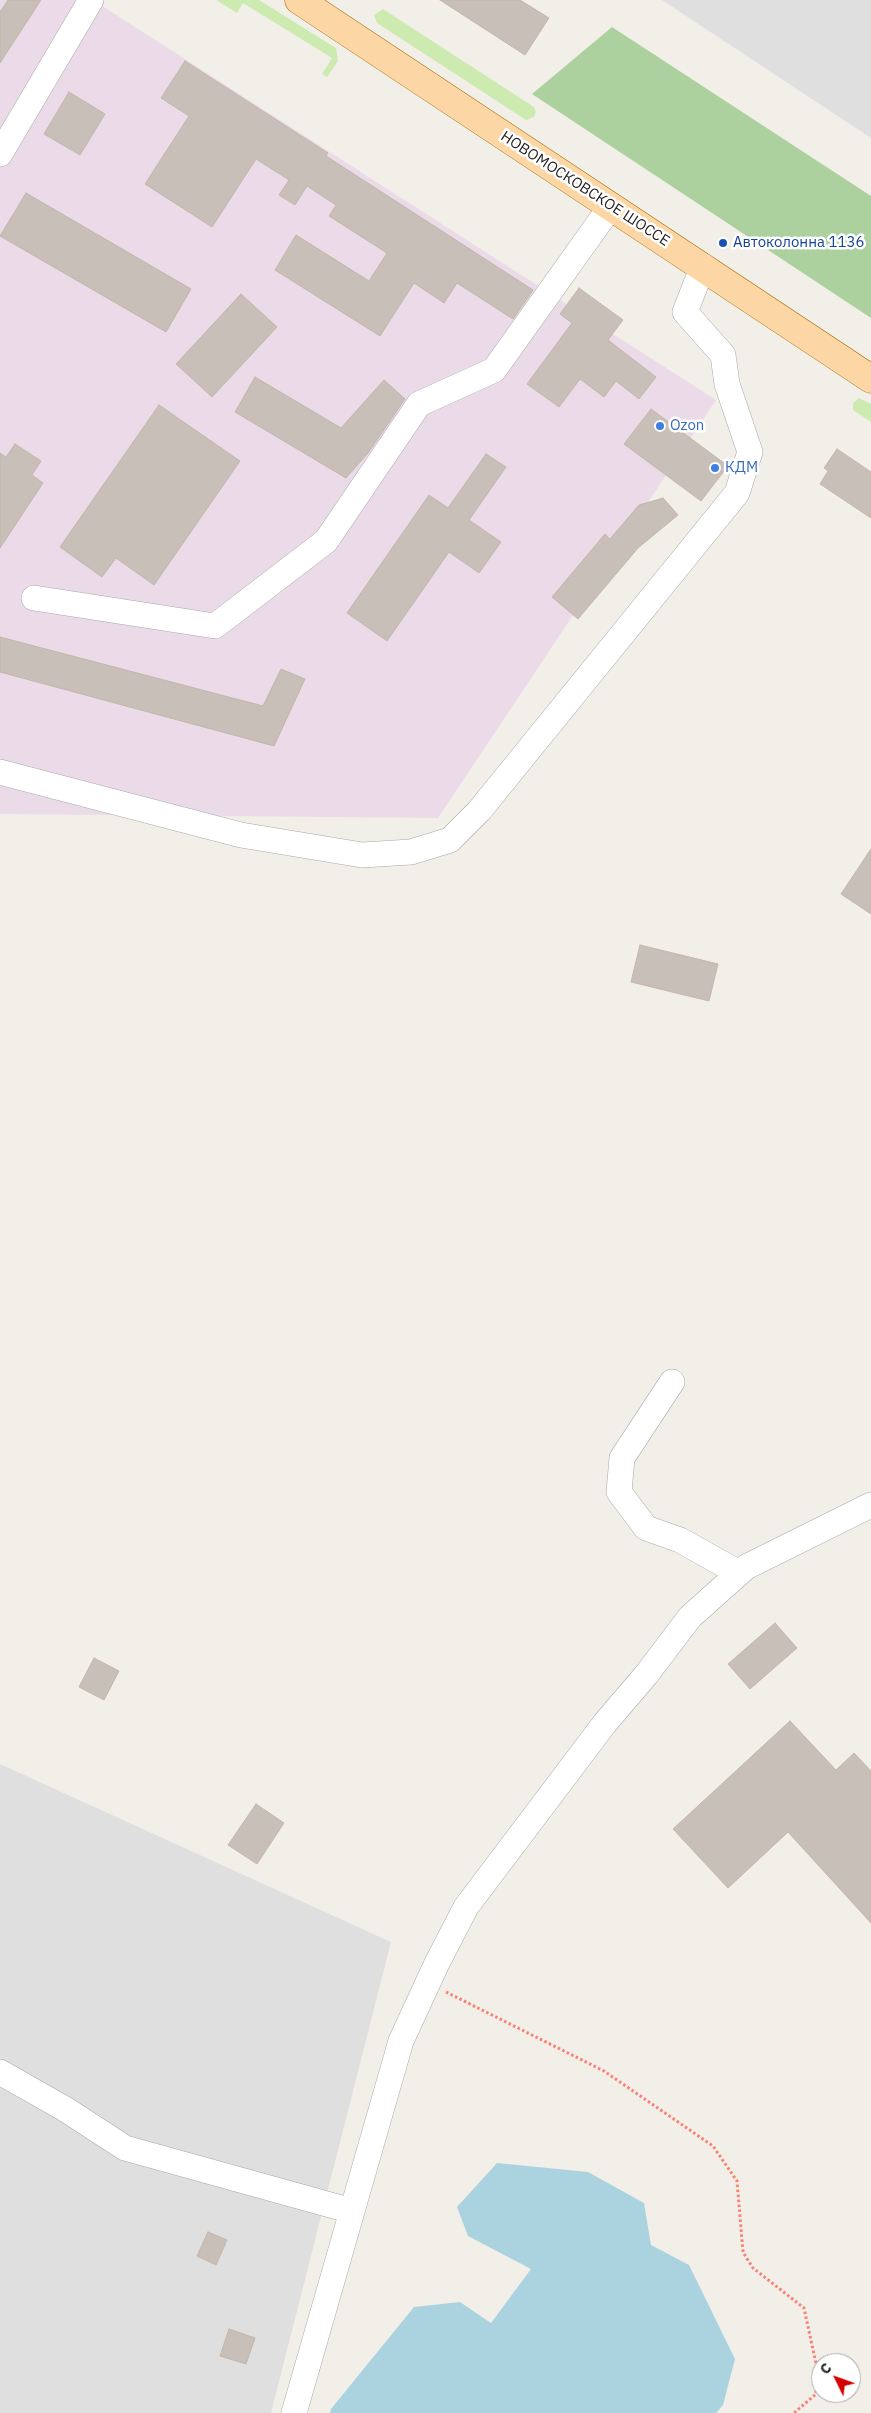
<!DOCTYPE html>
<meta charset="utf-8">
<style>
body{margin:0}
#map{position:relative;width:871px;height:2413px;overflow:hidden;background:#f2efe9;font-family:"IBM Plex Sans",sans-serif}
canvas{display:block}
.north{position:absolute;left:811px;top:2353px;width:50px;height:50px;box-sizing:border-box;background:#fff;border:1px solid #a7a7a7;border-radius:50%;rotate:312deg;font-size:14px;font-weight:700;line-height:20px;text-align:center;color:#222}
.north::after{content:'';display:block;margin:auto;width:18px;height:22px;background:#d40000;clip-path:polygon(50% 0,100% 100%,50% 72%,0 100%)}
</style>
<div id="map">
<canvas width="871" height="2413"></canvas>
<div class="north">С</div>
</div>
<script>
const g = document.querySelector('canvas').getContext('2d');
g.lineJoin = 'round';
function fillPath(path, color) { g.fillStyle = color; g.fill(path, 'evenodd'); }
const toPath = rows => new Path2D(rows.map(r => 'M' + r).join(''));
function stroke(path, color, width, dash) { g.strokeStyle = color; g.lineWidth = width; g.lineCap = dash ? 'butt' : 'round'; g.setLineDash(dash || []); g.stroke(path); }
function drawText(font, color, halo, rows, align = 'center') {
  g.font = font + ' "IBM Plex Sans",sans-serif'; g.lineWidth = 5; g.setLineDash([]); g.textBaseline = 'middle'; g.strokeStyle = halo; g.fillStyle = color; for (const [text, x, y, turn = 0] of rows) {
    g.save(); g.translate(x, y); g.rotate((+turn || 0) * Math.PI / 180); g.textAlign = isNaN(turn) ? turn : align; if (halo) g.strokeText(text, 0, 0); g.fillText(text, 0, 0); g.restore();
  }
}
fillPath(toPath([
 [662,0,871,0,871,138],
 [0,1764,391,1942,271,2413,0,2413]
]), '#e0dfdf');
fillPath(toPath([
 [0,0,93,0,716,400,438,818,0,814]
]), '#ebdbe8');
fillPath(toPath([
 [216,0,259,0,336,48,338,61,327,77,322,74,332,58,243,3,237,13],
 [383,9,534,107,536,112,534,117,526,120,377,23,374,15],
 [859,398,871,404,871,422,853,410,853,403]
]), '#cdebb0');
fillPath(toPath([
 [612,27,871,196,871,318,532,94]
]), '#add19e');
fillPath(toPath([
 [497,2163,588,2172,644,2203,651,2245,689,2265,735,2359,723,2405,716,2413,330,2413,331,2409,414,2307,460,2302,491,2323,531,2269,468,2236,457,2207]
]), '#aad3df');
const building = toPath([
 [8,0,41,0,0,63,0,12,8,0],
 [440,0,520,0,549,18,525,55,440,0],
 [185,61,328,153,326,156,533,290,513,319,457,283,444,303,414,283,380,336,275,270,296,235,369,281,387,253,329,216,336,205,307,186,295,205,279,195,289,180,256,159,212,227,145,184,189,116,161,98,185,61],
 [69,92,105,114,80,155,44,134,69,92],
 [26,193,191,289,166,332,0,236,26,193],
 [579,288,623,320,608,340,656,377,639,399,616,381,604,397,580,379,559,407,527,384,572,323,560,314,579,288],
 [241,294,277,327,212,397,176,364,241,294],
 [255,377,341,428,384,380,405,399,368,453,346,478,235,412,255,377],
 [159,405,240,461,154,585,116,558,102,577,60,547,159,405],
 [651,409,728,466,701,501,624,444,651,409],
 [15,444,41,461,32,475,43,483,0,548,0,453,6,457,15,444],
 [837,449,871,472,871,518,820,484,828,471,824,468,837,449],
 [486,454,506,467,469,520,501,542,479,573,449,552,387,641,347,613,429,495,448,508,486,454],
 [663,498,678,515,638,548,578,619,552,597,605,534,610,539,639,505,663,498],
 [0,637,263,706,281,669,305,679,274,746,0,672,0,637],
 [871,849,871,914,841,894,871,849],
 [640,945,718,964,709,1001,631,982,640,945],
 [775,1623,797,1648,750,1689,728,1664,775,1623],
 [94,1658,119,1671,104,1700,79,1687,94,1658],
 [790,1721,836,1770,854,1753,871,1771,871,1923,788,1832,728,1888,673,1829,790,1721],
 [256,1804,284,1823,257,1864,228,1845,256,1804],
 [208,2232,227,2240,216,2265,197,2256,208,2232],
 [229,2329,255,2338,246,2364,220,2356,229,2329]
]);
fillPath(building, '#c7bfb8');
stroke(building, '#c4b6ab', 1);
const minor = toPath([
 [0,154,91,0],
 [34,598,215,626,326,541,419,404,494,370,611,206],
 [0,772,241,835,362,855,411,852,450,840,479,811,737,493,750,452,727,384,723,355,685,312,703,266],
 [672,1382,622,1458,619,1492,646,1528,680,1540,739,1573],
 [0,2072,65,2109,125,2148,352,2211],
 [294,2413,401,2041,437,1963,466,1907,605,1723,646,1675,690,1617,746,1567,871,1505]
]);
const major = toPath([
 [299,0,871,379]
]);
stroke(minor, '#a9a9a9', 26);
stroke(major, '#a06b00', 29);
stroke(toPath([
 [446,1992,604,2071,713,2146,737,2181,743,2252,753,2268,804,2308,817,2368,816,2394,794,2413]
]), '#fa8072', 3, [2.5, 2.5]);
stroke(minor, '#fff', 25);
stroke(major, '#fcd6a4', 28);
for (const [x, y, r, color] of [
 [723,243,5,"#1a4fb4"],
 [660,426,5,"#3f7fe0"],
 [715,468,5,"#3f7fe0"]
]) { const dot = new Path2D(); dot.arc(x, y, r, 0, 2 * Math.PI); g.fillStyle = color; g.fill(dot); stroke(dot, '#fff', 2); }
drawText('15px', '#222', '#fff', [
 ["НОВОМОСКОВСКОЕ ШОССЕ",585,189,33]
]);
drawText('15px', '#164399', '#fff', [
 ["Автоколонна 1136",733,243]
], 'left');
drawText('15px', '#366cbe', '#fff', [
 ["Ozon",670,426],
 ["КДМ",725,468]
], 'left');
</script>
